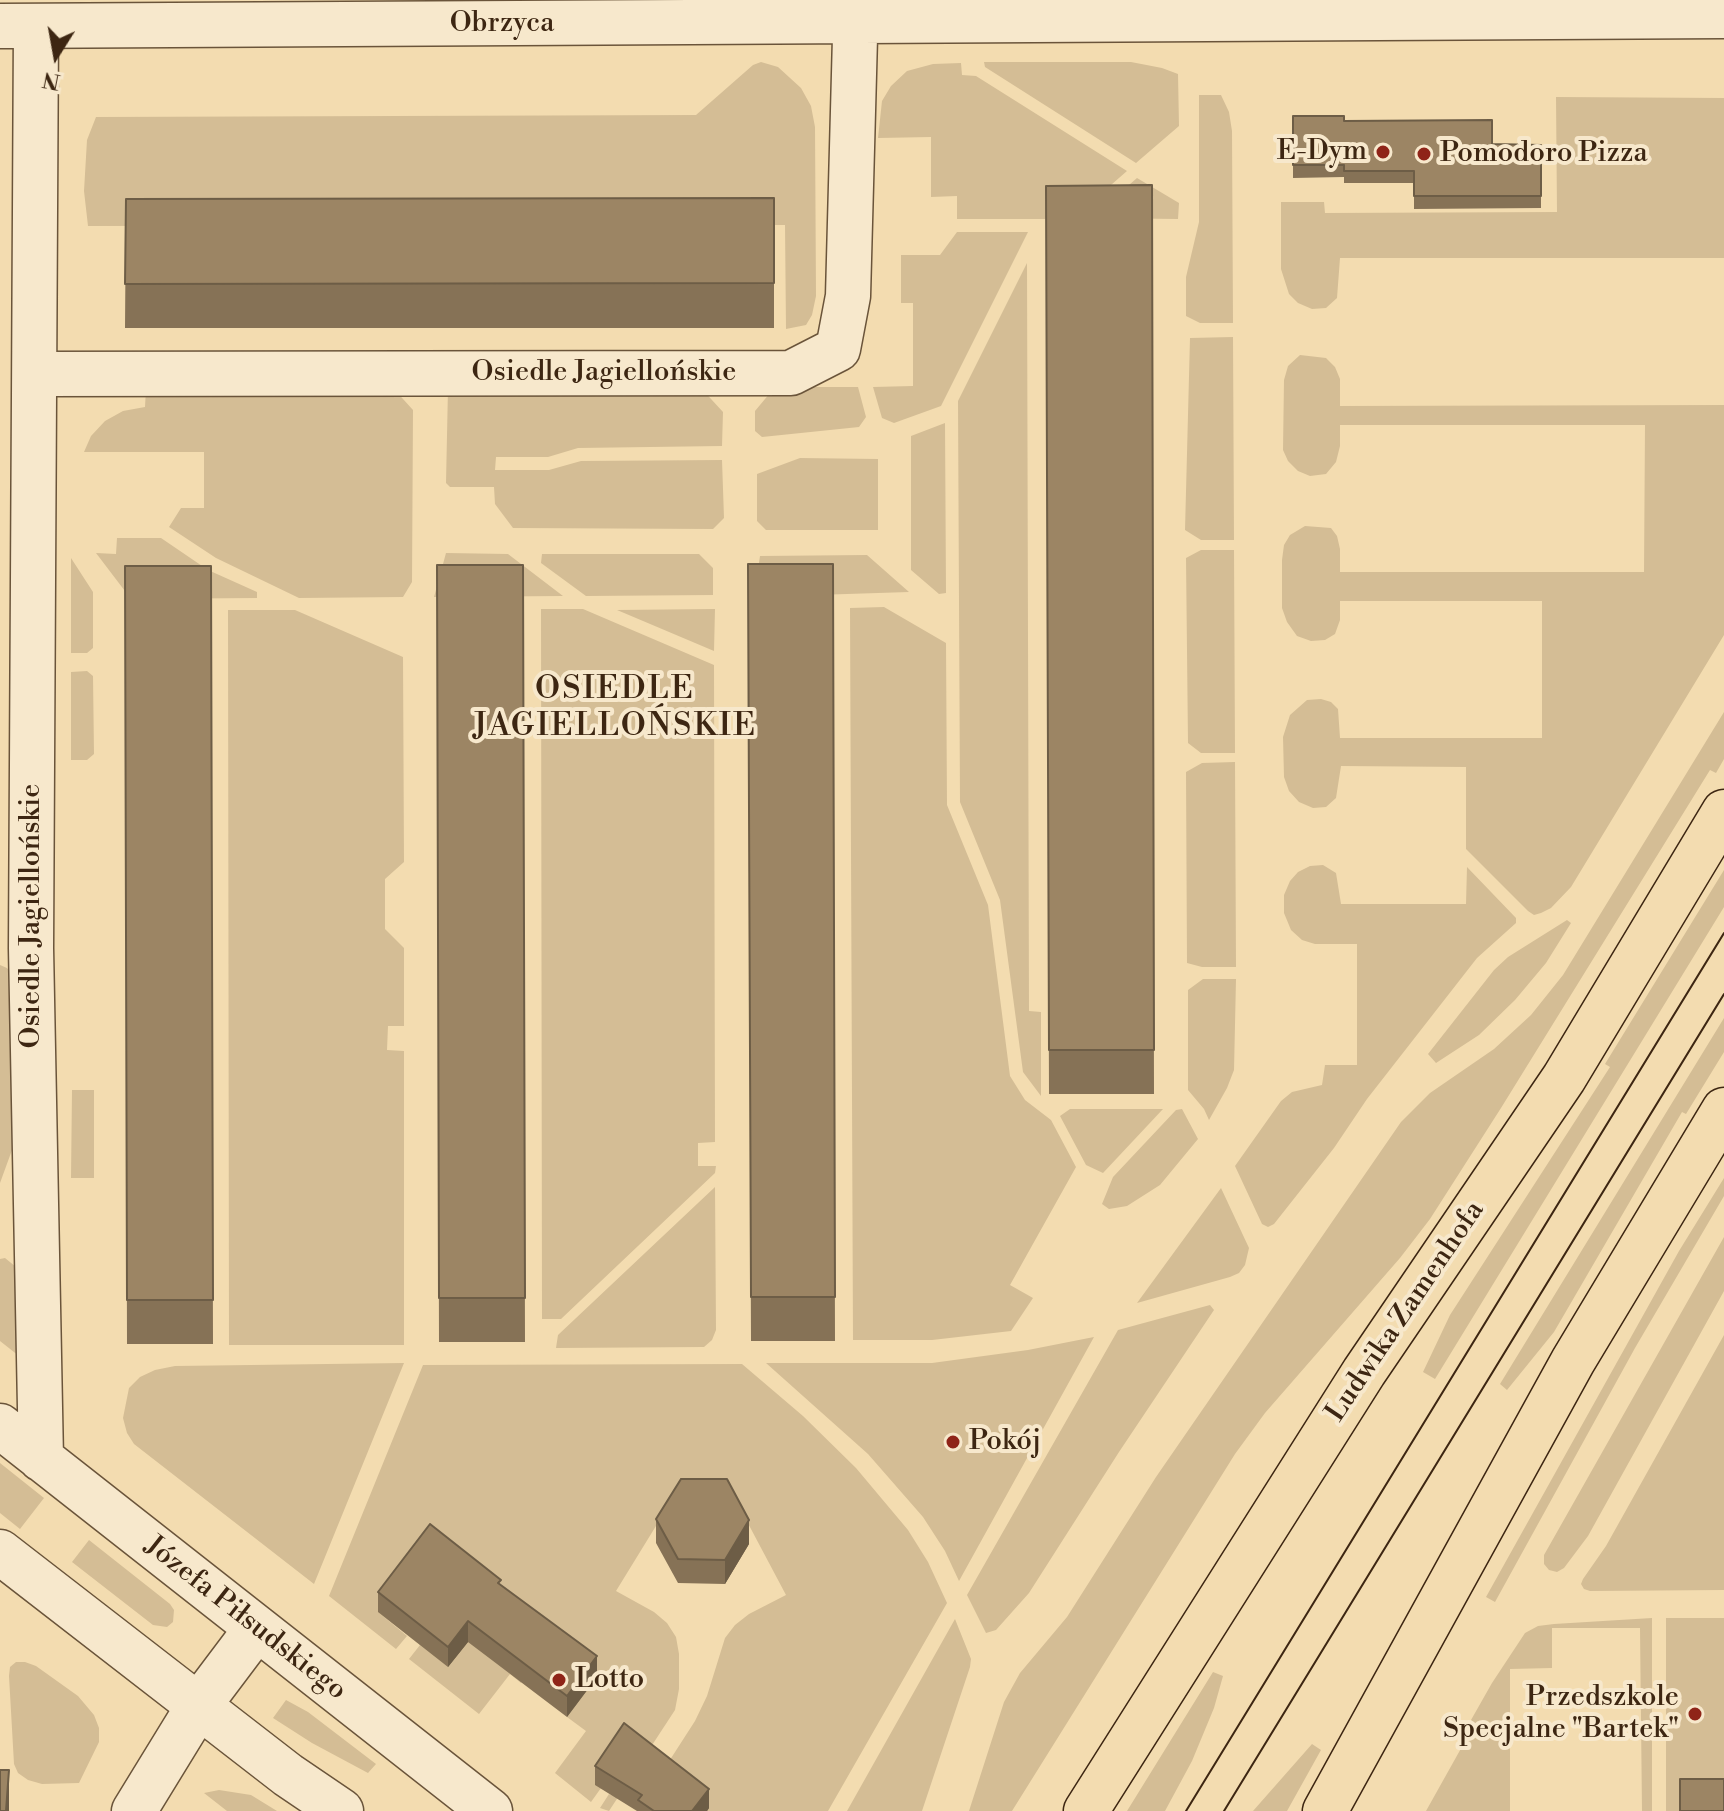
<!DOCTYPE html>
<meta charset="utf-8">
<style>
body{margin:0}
#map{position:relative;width:1724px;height:1811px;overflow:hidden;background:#f3dcb0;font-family:"Libre Bodoni",serif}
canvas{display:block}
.north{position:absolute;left:16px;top:16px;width:80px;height:80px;-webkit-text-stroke:6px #f7e8cc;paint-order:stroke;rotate:191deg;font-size:22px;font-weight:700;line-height:32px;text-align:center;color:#3d2612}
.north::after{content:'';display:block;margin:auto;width:28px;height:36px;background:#3d2612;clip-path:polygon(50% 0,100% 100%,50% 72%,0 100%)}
</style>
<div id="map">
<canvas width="1724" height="1811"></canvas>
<div class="north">N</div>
</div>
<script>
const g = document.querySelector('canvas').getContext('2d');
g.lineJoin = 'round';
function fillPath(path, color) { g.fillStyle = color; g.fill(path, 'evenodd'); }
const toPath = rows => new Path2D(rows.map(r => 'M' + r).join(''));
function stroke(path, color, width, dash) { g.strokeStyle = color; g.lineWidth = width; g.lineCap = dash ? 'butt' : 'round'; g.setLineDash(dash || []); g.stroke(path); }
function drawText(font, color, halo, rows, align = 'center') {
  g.font = font + ' "Libre Bodoni",serif'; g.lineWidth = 8; g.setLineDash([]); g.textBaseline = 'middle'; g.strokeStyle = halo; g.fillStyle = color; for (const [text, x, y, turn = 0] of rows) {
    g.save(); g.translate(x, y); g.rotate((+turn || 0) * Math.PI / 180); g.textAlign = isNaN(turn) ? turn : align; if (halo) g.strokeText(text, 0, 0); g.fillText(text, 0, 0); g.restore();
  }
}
fillPath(toPath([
 [761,62,778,67,801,88,811,106,815,127,816,296,812,315,806,325,786,329,785,225,88,226,84,191,87,140,96,117,696,115,753,65],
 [984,62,1131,62,1162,68,1178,74,1179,126,1136,163,985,67],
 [961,63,962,75,976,76,1127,171,1072,219,957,219,957,196,931,197,931,137,878,138,882,101,891,86,907,71,933,64],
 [1199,95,1221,95,1229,112,1232,131,1233,323,1200,323,1186,316,1186,277,1199,222],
 [1556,97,1724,98,1724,258,1340,258,1337,298,1326,308,1312,309,1298,303,1289,294,1281,269,1281,202,1324,202,1325,213,1557,212],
 [1137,178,1179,203,1178,219,1091,218],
 [957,232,1028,232,941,406,894,423,882,418,873,387,913,386,913,303,901,303,901,255,940,255],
 [1027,263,1029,1011,1041,1012,1041,1096,1023,1072,1000,900,960,802,958,401],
 [1233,337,1234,540,1201,540,1185,530,1190,338],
 [1300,355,1326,358,1335,367,1340,379,1340,406,1724,405,1724,635,1571,887,1551,908,1541,913,1534,915,1528,911,1466,849,1466,767,1341,766,1336,798,1326,807,1313,808,1299,802,1289,791,1284,777,1283,737,1290,715,1307,700,1321,699,1331,702,1338,709,1340,738,1542,738,1542,601,1340,601,1340,620,1335,634,1325,640,1311,641,1297,636,1287,622,1282,608,1282,560,1284,545,1290,535,1305,526,1331,528,1337,536,1340,549,1340,572,1644,572,1645,425,1340,425,1340,446,1336,462,1326,474,1310,476,1298,471,1288,461,1283,450,1284,380,1288,366],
 [700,387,723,412,722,446,578,448,548,457,496,457,495,470,549,470,581,461,722,460,724,518,713,529,513,528,495,504,494,487,450,487,446,483,448,388],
 [775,387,858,387,866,417,859,427,762,437,755,431,755,411],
 [393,388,413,410,412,582,403,597,299,598,216,558,169,527,181,508,204,508,204,452,84,452,91,436,105,421,123,411,145,407,146,389],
 [945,423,946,593,939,594,911,570,911,436],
 [800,458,878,459,878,530,766,530,757,521,757,474],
 [117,538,161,538,208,570,257,592,257,598,131,599,96,553,116,554],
 [1201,550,1234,550,1235,753,1201,753,1188,743,1186,558],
 [446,553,508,554,563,596,434,597],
 [542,554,699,554,713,568,713,595,586,596,541,563],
 [867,555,909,592,754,597,760,556],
 [71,558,93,592,93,648,87,653,71,653],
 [884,607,946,643,947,805,988,905,1010,1076,1025,1100,1051,1120,1076,1167,1010,1285,1033,1298,1011,1331,932,1340,853,1340,850,608],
 [541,609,583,609,714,665,715,1142,698,1143,698,1166,716,1166,715,1173,561,1319,542,1319],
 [715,609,714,651,617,610],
 [228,610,295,610,403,657,404,862,385,879,385,929,404,948,404,1026,388,1026,387,1050,404,1051,404,1345,229,1345],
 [87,671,93,676,94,754,87,760,71,760,71,672],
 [1724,712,1724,759,1716,773,1710,770,1501,1108,1430,1219,1400,1258,1265,1413,1235,1454,1012,1811,969,1811,1004,1702,1020,1673,1067,1617,1156,1477,1401,1122,1430,1093,1494,1049,1531,1015,1563,975],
 [1235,762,1236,967,1202,967,1187,963,1186,772,1202,763],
 [1323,865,1336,873,1341,904,1466,904,1467,867,1516,918,1516,923,1477,958,1367,1099,1334,1148,1274,1224,1268,1227,1262,1224,1235,1166,1281,1101,1292,1092,1322,1085,1325,1065,1357,1065,1357,944,1315,944,1302,940,1291,930,1284,913,1284,895,1290,881,1298,872,1310,866],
 [1724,870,1724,907,1435,1379,1423,1372,1450,1315,1610,1067,1605,1064],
 [1567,920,1571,923,1546,963,1515,1000,1479,1035,1436,1063,1428,1054,1494,970,1508,957],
 [0,965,7,968,13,975,15,1128,12,1150,0,1183],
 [1203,979,1236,979,1234,1070,1227,1088,1209,1120,1204,1109,1188,1090,1188,990],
 [1724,1018,1724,1052,1686,1114,1682,1112,1554,1332,1507,1390,1500,1384],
 [72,1090,94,1090,94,1178,71,1178],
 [1070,1109,1163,1109,1103,1173,1086,1165,1060,1116],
 [1182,1109,1198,1139,1160,1185,1127,1206,1109,1209,1102,1204,1113,1177,1176,1110],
 [1724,1178,1724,1196,1635,1348,1495,1602,1486,1597,1679,1251],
 [715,1187,716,1330,712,1340,704,1347,556,1348,558,1335],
 [1221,1188,1249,1248,1245,1265,1239,1273,1230,1277,1137,1303],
 [1724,1237,1724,1291,1588,1536,1564,1568,1557,1572,1549,1570,1544,1564,1544,1555],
 [5,1258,16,1267,19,1356,0,1341,0,1259],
 [1210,1305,1214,1310,1119,1452,1029,1593,996,1630,986,1633,967,1595,1118,1330],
 [1724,1335,1724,1590,1590,1591,1584,1589,1581,1584,1583,1579,1606,1546],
 [1094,1337,959,1581,945,1551,923,1517,868,1454,766,1363,932,1363,1028,1350],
 [404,1363,314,1584,134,1444,127,1433,123,1418,129,1388,140,1377,155,1370,175,1366],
 [742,1364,803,1416,856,1468,908,1530,928,1562,947,1603,828,1811,637,1811,695,1721,707,1696,725,1638,735,1625,749,1614,786,1595,734,1497,675,1495,616,1591,654,1612,667,1623,676,1637,679,1654,679,1689,675,1710,609,1811,600,1808,609,1794,614,1796,596,1785,601,1788,591,1802,555,1773,586,1731,567,1717,596,1677,551,1643,521,1683,510,1674,479,1714,409,1659,420,1645,378,1612,407,1636,396,1649,329,1596,423,1365],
 [0,1463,44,1498,20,1529,0,1513],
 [89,1540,170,1604,174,1610,173,1622,167,1627,153,1625,72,1562],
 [1652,1618,1652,1811,1642,1811,1640,1628,1552,1628,1552,1668,1510,1669,1510,1811,1426,1811,1473,1727,1471,1720,1492,1683,1525,1633,1538,1626,1554,1624],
 [1666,1618,1724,1618,1724,1811,1666,1811],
 [955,1619,971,1659,970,1667,922,1811,847,1811],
 [16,1662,25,1662,36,1666,78,1696,94,1715,99,1728,99,1742,79,1783,42,1784,28,1780,18,1773,14,1764,9,1676,10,1667],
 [1213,1672,1223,1676,1214,1708,1192,1761,1165,1811,1127,1811],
 [286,1700,308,1712,376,1764,368,1773,312,1743,273,1718],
 [1312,1744,1321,1750,1287,1811,1253,1811],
 [219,1790,251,1795,277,1811,227,1811,204,1793]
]), '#d4bd95');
const minor = toPath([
 [0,26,1724,16],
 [36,26,31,948,41,1459],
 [36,374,791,373,838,349,848,296,856,0],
 [0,1426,490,1811],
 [0,1552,288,1775,341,1811],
 [134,1811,199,1705,257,1628]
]);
const major = toPath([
 [1086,1811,1364,1372,1564,1078,1724,812],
 [1325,1811,1573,1361,1724,1110]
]);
stroke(minor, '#6a543a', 47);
stroke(major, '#3d2612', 47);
stroke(minor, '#f7e8cc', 44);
stroke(major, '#f3dcb0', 44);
stroke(toPath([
 [1186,1811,1724,933],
 [1224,1811,1724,994]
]), '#3d2612', 2);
fillPath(toPath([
 [1293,116,1344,121,1492,144,1541,145,1541,208,1414,209,1414,183,1344,183,1344,177,1293,178],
 [1152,185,1154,1094,1049,1094,1046,186],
 [774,198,774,328,125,328,126,199],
 [748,564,833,564,835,1341,751,1341],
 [437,565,523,565,525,1342,439,1342],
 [125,566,211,566,213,1344,127,1344],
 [656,1519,749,1544,725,1584,678,1583,656,1543],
 [501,1585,597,1677,567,1717,468,1642,448,1667,378,1612,378,1592],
 [595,1766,709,1808,707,1811,637,1811,595,1785]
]), '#867256');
fillPath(toPath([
 [749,1520,749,1544,725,1584,725,1560],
 [468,1621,468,1642,448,1667,448,1647],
 [597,1656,597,1677,567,1717,567,1696],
 [9,1770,9,1811,6,1811],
 [709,1789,709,1808,707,1811,692,1811]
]), '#6d5d46');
const building = toPath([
 [1293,116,1344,116,1344,121,1492,120,1492,144,1541,145,1541,196,1414,196,1414,171,1344,171,1344,165,1293,165,1293,116],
 [1152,185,1154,1050,1049,1050,1046,186,1152,185],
 [774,198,774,283,125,284,126,199,774,198],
 [748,564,833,564,835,1297,751,1297,748,564],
 [437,565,523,565,525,1298,439,1298,437,565],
 [125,566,211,566,213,1300,127,1300,125,566],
 [681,1479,727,1479,749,1520,725,1560,678,1559,656,1519,681,1479],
 [430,1524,501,1580,498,1583,597,1656,567,1696,468,1621,448,1647,378,1592,430,1524],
 [624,1723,709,1789,692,1811,654,1811,638,1800,642,1795,595,1766,624,1723],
 [0,1770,9,1770,6,1811,0,1811,0,1770],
 [1680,1779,1724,1779,1724,1811,1680,1811,1680,1779]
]);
fillPath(building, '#9c8564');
stroke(building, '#6d5d46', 2);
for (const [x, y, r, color] of [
 [1383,152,8,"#8f2418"],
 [1424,154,8,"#8f2418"],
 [953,1442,8,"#8f2418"],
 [559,1680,8,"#8f2418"],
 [1695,1714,8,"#8f2418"]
]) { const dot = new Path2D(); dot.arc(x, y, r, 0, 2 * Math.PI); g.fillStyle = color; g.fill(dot); stroke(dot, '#f7e8cc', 3); }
drawText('28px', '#3d2612', '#f7e8cc', [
 ["Obrzyca",502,24],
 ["Osiedle Jagiellońskie",604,373],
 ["Osiedle Jagiellońskie",32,916,-90],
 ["Ludwika Zamenhofa",1406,1312,-56],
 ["Józefa Piłsudskiego",245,1619,38]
]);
drawText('28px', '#3d2612', '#f7e8cc', [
 ["E-Dym",1367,152,"right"],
 ["Pomodoro Pizza",1440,154],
 ["Pokój",969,1442],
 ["Lotto",575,1680],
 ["Przedszkole",1679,1698,"right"],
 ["Specjalne \"Bartek\"",1679,1730,"right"]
], 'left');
g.letterSpacing = '2px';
drawText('32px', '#3d2612', '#f7e8cc', [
 ["OSIEDLE",615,690],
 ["JAGIELLOŃSKIE",615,727]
]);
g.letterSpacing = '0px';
</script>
